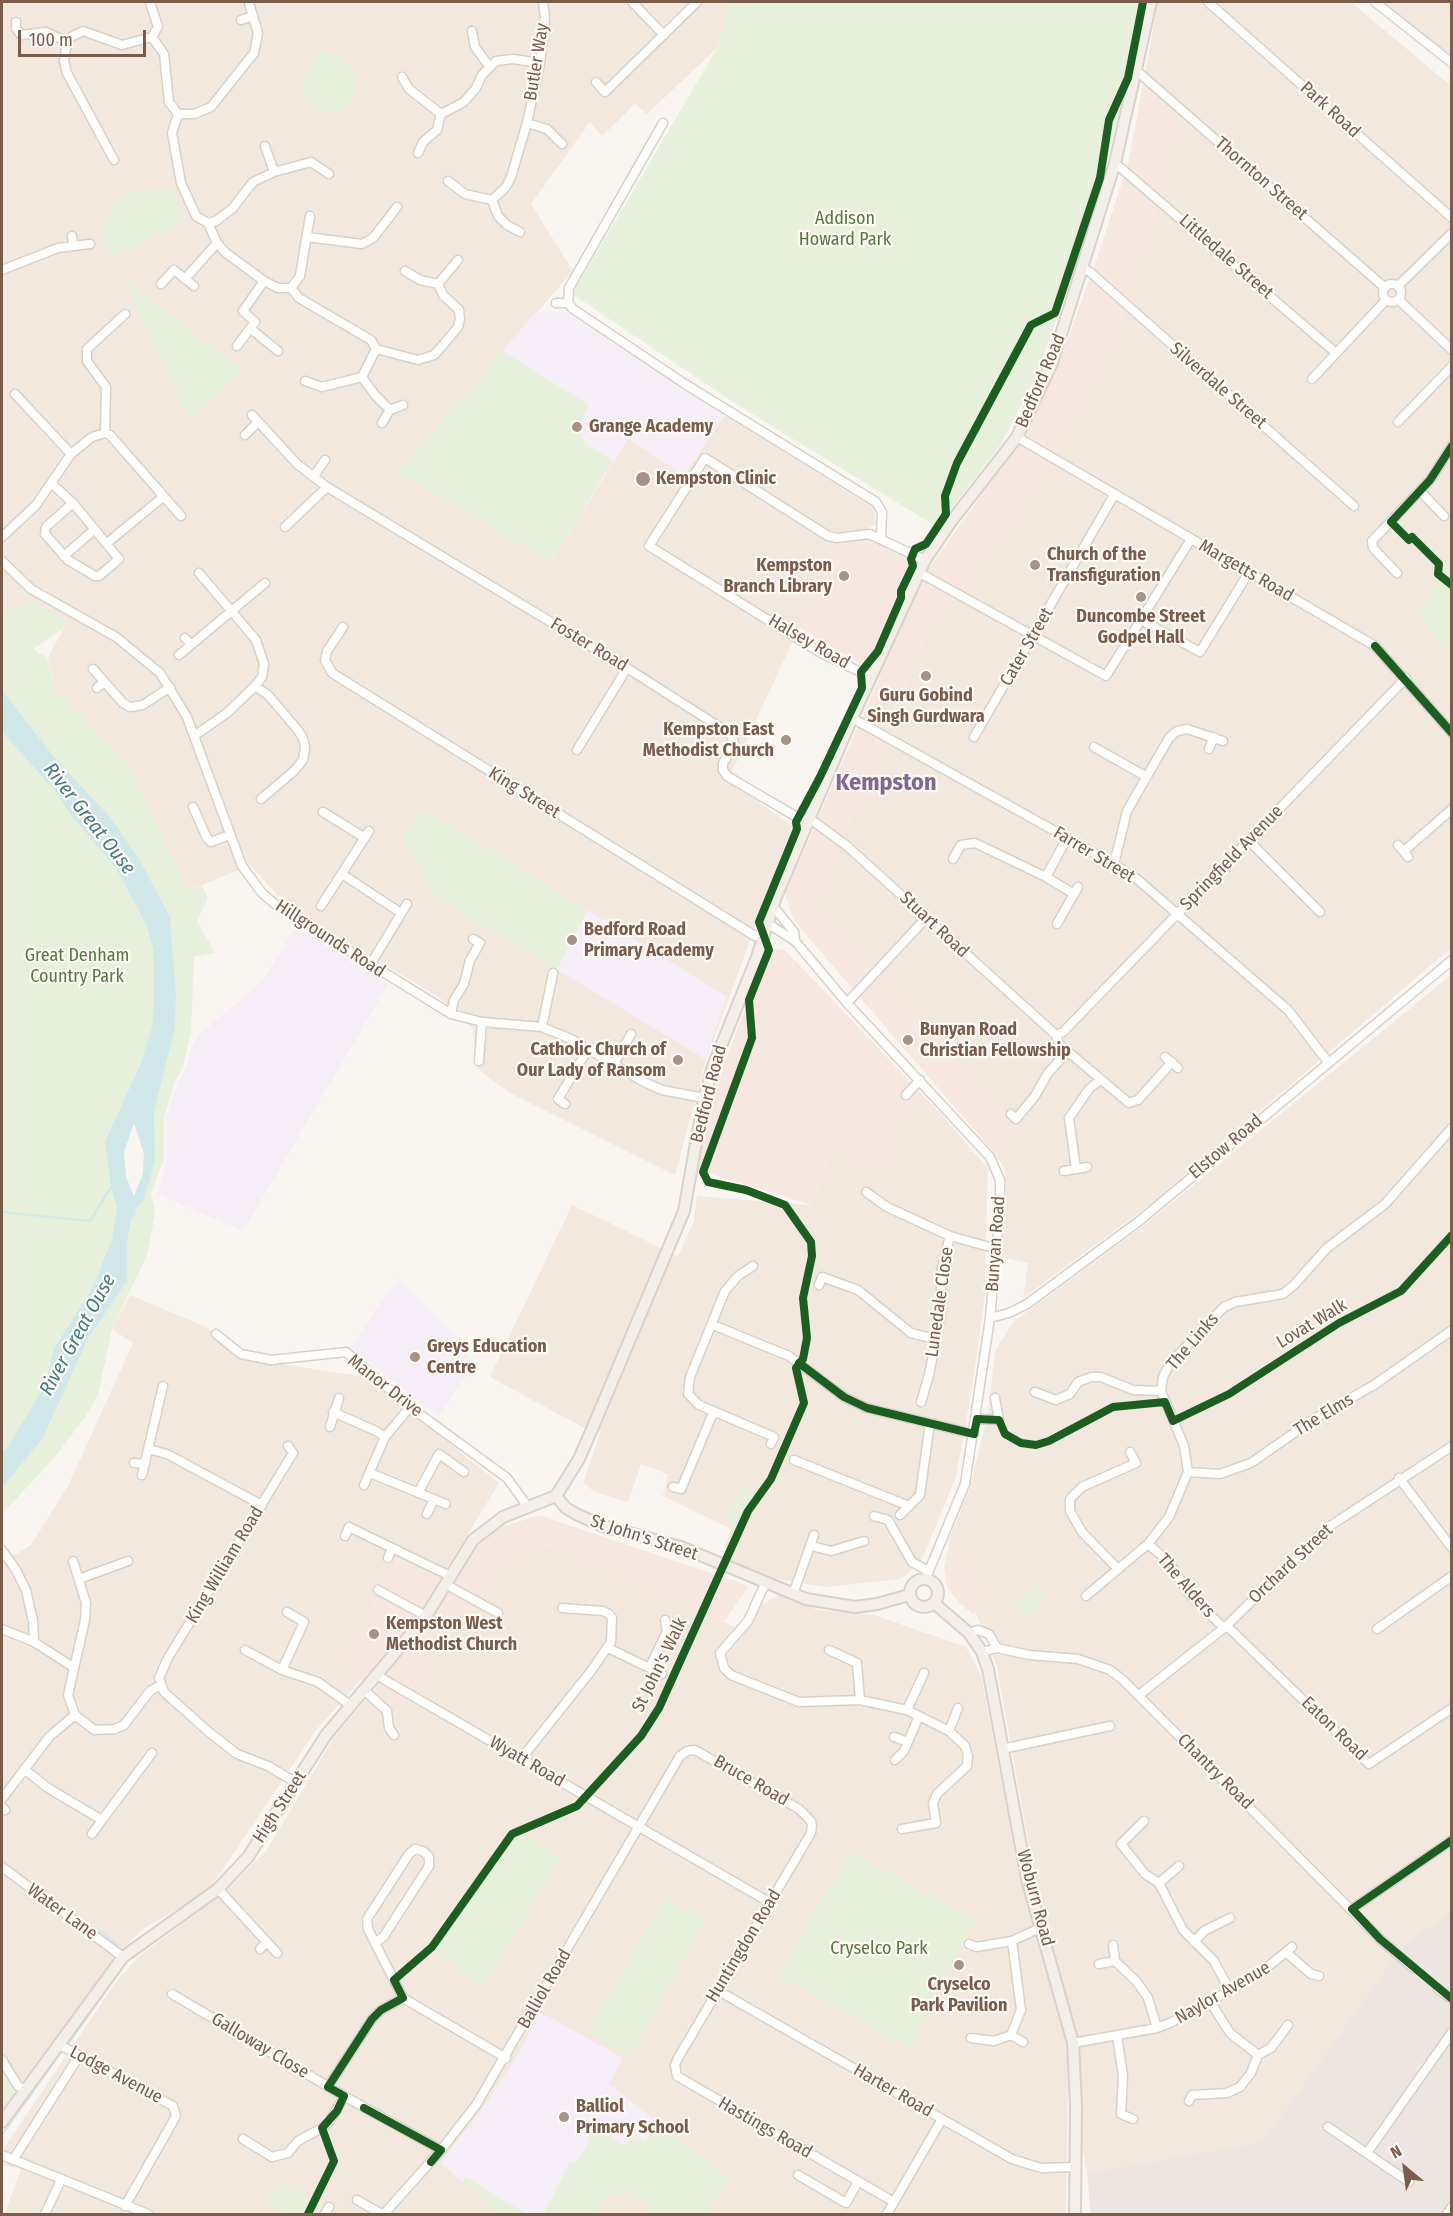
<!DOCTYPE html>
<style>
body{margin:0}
#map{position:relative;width:1453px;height:2216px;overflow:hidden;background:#f9f5f0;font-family:"Fira Sans Condensed",sans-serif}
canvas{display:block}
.frame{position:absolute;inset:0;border:3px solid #7a5c4d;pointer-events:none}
.north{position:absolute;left:1375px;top:2138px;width:60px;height:60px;-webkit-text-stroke:4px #fffaf3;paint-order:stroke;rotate:331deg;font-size:16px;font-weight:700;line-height:24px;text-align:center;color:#7a5c4d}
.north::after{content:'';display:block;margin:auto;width:21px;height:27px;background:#7a5c4d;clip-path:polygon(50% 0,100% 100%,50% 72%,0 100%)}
.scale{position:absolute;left:18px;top:30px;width:128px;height:27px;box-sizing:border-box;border:3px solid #7a5c4d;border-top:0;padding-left:8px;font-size:18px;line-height:21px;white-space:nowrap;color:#7a5c4d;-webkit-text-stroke:4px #fffaf3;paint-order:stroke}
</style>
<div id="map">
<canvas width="1453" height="2216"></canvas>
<div class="frame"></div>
<div class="north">N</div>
<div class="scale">100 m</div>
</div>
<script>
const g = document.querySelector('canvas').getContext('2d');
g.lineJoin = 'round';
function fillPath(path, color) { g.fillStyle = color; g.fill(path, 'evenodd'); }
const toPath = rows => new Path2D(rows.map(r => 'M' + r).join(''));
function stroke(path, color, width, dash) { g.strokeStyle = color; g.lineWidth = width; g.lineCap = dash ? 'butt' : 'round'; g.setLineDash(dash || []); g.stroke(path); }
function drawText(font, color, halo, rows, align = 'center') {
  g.font = font + ' "Fira Sans Condensed",sans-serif'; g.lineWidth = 4.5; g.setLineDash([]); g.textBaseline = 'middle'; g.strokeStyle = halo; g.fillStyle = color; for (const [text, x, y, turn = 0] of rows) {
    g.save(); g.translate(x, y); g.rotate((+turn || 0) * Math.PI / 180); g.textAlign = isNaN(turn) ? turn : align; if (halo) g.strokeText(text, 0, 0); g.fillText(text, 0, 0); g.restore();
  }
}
fillPath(toPath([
 [2,2,729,2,718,47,647,114,635,104,602,136,590,122,531,204,573,271,398,472,551,562,628,438,684,475,725,415,874,508,876,524,838,544,728,780,792,826,705,1063,675,1175,510,1093,476,1068,473,1029,440,998,317,924,277,895,251,865,188,891,128,764,55,686,48,658,67,622,2,614],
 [1158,2,1351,2,1451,86,1451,948,1152,1203,1023,1298,1028,1263,1002,1257,1007,1200,1005,1170,996,1155,1020,1124,813,909,926,635,1031,499,1181,120,1143,85],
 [1383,2,1451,2,1451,58],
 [1451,975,1451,1912,1405,1943,1262,2142,1087,2173,1068,2070,1066,2214,5,2213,21,2169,2,2165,2,2151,115,1983,136,1959,228,1889,266,1851,333,1739,377,1687,403,1701,499,1565,554,1545,746,1632,761,1605,779,1595,818,1610,874,1615,966,1647,981,1676,1009,1819,1054,1986,997,1667,948,1541,970,1488,988,1414,995,1351,1013,1322,1141,1228],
 [908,1103,943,1116,988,1169,984,1304,972,1387,956,1477,920,1564,900,1579,826,1587,758,1576,722,1558,731,1529,663,1496,668,1474,641,1464,628,1502,595,1492,583,1483,601,1431,584,1428,490,1377,572,1205,678,1256,694,1221,697,1196,811,1205,832,1151],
 [130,1295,208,1328,240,1358,366,1377,499,1483,441,1578,399,1558,342,1662,362,1679,316,1730,213,1884,188,1903,146,1927,124,1947,24,2084,15,2075,2,2053,2,1878,10,1870,2,1863,2,1552,15,1555,31,1545,68,1486,133,1343,112,1329]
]), '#f2e8de');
fillPath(toPath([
 [1143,85,1181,120,1119,333,1031,499,926,635,813,909,1021,1124,996,1155,794,921,785,894,880,676,798,626,838,544,872,537,930,567,1019,442,1058,366,1094,267,1128,164],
 [768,949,785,950,943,1116,908,1104,884,1170,832,1151,811,1205,698,1170,710,1101],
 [539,1515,749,1586,723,1623,553,1545,499,1565,403,1701,362,1679,342,1662,399,1558,454,1582,487,1532],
 [949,1544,961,1547,959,1557,972,1562,981,1592,986,1597,973,1614,960,1604,947,1587,944,1567]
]), '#f6e8e1');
fillPath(toPath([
 [1451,1912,1451,2214,1091,2214,1087,2173,1262,2142,1405,1943]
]), '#ede5e0');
fillPath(toPath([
 [563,311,725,415,684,475,628,439,551,562,398,472,535,313],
 [424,808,727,997,705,1059,432,894,401,834],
 [296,926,389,983,243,1231,157,1194,167,1158,166,1117,178,1081,187,1067,190,1051,200,1034,262,982],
 [399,1278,461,1340,471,1367,438,1417,350,1347],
 [540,2012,623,2058,609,2084,730,2178,705,2214,655,2214,629,2190,605,2197,595,2214,500,2214,440,2163,481,2111,518,2054]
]), '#f6eef6');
fillPath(toPath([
 [729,2,1143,2,1103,178,1069,285,1033,383,1001,444,937,527,739,406,572,294,718,47],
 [319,49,347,61,355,75,357,84,348,108,336,114,311,105,299,79],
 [172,187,185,221,112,257,100,236,106,217,117,201,134,191],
 [122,277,244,370,190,421],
 [502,351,589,405,579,424,586,445,613,460,551,562,398,472],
 [1451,564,1451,655,1415,612],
 [31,601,67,622,63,629,33,649,47,658,55,686,128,764,188,891,202,886,208,898,197,921,215,953,194,957,191,1031,183,1067,175,1081,164,1118,164,1159,151,1193,155,1214,147,1255,112,1329,98,1395,86,1416,54,1458,2,1514,2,1488,43,1438,88,1339,127,1281,127,1241,132,1216,136,1216,135,1211,144,1200,155,1161,154,1112,175,1028,176,995,170,917,140,860,110,817,55,758,2,690,2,614],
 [2,732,56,792,66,809,116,868,147,927,153,949,154,996,152,1027,140,1065,105,1141,111,1188,117,1207,112,1239,94,1284,54,1349,44,1387,5,1451,2,1450],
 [424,808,587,910,557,970,432,894,401,834],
 [740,1486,758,1493,744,1512,739,1524,726,1519],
 [1035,1582,1049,1594,1029,1618,1015,1606],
 [518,1833,560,1857,483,1988,434,1951],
 [849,1851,976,1919,910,2049,778,1976],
 [665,1896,705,1919,630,2058,587,2032],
 [2,2053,15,2075,24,2084,2,2115],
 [658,2123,730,2178,705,2214,655,2214,629,2190,605,2197,595,2214,544,2214,570,2162,576,2163,588,2143,591,2126,625,2146,632,2133,645,2141],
 [466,2177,526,2214,500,2214,462,2182],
 [280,2182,312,2201,306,2214,291,2214,267,2205]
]), '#e7f0db');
fillPath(toPath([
 [2,690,55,758,110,817,140,860,170,917,176,995,175,1028,154,1112,155,1161,144,1200,135,1211,137,1215,132,1217,127,1241,127,1281,88,1339,43,1438,2,1488,2,1450,5,1451,44,1387,54,1349,94,1284,112,1239,117,1207,111,1188,105,1141,140,1065,152,1027,154,996,153,949,147,927,116,868,66,809,56,792,2,732],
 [134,1123,144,1154,143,1174,134,1196,126,1177,124,1152]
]), '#d0e8ea');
stroke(toPath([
 [2,1212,90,1221,111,1187],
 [98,1929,117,1944],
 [67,2046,122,1968],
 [2,2135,63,2050]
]), '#d0e8ea', 2);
const minor = toPath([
 [150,2,158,27,152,37],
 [632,2,664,35],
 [1208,2,1452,218],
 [1375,2,1452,63],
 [241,20,253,16],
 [16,22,16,28,21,35,46,32,67,42],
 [472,31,475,47,489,66],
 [152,37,164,54,169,102,178,114],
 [1137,71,1384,287],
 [402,77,409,89,441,114,464,102,476,88,482,75,496,61,513,59,540,63],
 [596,82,605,92,697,2],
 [178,114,172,133,181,183,196,216,208,223,217,243,226,253,264,281,278,288,291,288,299,298,371,340,376,349],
 [178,114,194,114,211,107,254,53,258,33,249,3],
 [527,123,547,129,562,144],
 [418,153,423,142,437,130,441,114],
 [114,160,67,73,64,61,67,42,71,37,83,31,122,45,152,37],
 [1115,163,1336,353],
 [274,172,311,162,329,174],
 [448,181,465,194,492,200,506,187,511,177,527,123,540,63,545,17,543,2],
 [492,200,498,216,507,225,520,232],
 [208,223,216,221,233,208,253,182,274,172,265,146],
 [72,236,73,245],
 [307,237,362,244,373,238,397,207],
 [1081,267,1090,272,1354,506],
 [2,270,58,248,90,244],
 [405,271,420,280,438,284],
 [185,279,217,243],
 '1383 293a9 9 0 1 1 18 0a9 9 0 1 1-18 0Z',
 [161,284,174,270,194,286],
 [1399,285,1452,233],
 [291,288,300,276,310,216],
 [1399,300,1452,350],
 [556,303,568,303,573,309,685,384,876,502,882,512,881,537],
 [568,303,569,288,663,123],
 [251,329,278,351],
 [237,346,255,322,243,311,264,281],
 [376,349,418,360,434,355,443,345,458,327,460,319,459,310,443,295,438,284,458,260],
 [362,377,375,395,390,410,382,423],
 [1312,379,1386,300],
 [305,381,322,387,362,377,376,349],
 [15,394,71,454],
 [390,410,403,405],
 [252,415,297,464,327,487,627,668,729,733,733,739,734,746,723,763,723,770,727,776,807,823],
 [1398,422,1452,366],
 [105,433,106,387,87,361,87,349,125,314],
 [105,433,110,435,181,516],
 [245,435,258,422],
 [1017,437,1375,646,1452,733],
 [314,476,325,460],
 [51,483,73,503,119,559,99,576,95,576,68,560,45,534,46,527,73,503],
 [1420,491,1444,516],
 [285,527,327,487],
 [2,537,36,505,71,454,92,437,105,433],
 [107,543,163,497],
 [64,556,95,529],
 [2,561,31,589,116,637,160,673,187,717,242,866,262,893,277,906,451,1014,482,1022,542,1027,571,1039,644,1082,662,1090,704,1098],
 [918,572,1106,676,1191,539],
 [1397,573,1373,548,1372,541,1430,480,1452,446],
 [1141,620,1200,652,1249,572],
 [343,627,327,651,325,660,332,673,755,936,763,934],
 [185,638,191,645],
 [179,655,265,583],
 [93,669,123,703,130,707,143,705,170,687],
 [871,677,821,653,649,546,705,458,828,536,837,538,869,534,925,560],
 [255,686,268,695,297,729,303,738,305,748,303,760,294,771,261,799],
 [97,688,104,682],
 [852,718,1114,864,1137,879,1288,1010,1328,1062],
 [194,736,227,713,255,686,262,677,264,664,256,640,199,573],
 [974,737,1114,495],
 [1094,747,1145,776],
 [1209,749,1214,737],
 [577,750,627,668],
 [193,807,207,838,211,842,229,835],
 [323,812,365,838],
 [809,818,847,846,1056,1035],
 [1249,841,1320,912],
 [1398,845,1408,857],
 [1404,851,1452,809],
 [953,859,961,845,975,843,1046,877,1074,894],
 [1114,864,1127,811,1169,738,1177,731,1187,729,1223,741],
 [342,874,401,913],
 [1046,877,1067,838],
 [321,906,369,831],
 [773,906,794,932,795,941],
 [767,923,795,941,847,1003,990,1157,1000,1180,1000,1213,990,1318,965,1484,926,1578],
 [1057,924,1078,887],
 [370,965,407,904],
 [847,1003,927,917],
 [451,1014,454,1000,464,984,470,960,480,943,473,939],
 [542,1027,553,973],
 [1056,1035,1063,1032,1406,678],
 [1056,1035,1059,1044,1129,1103,1138,1100,1172,1062],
 [1165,1057,1178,1068],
 [479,1061,482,1022],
 [614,1064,631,1034],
 [906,1095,920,1080],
 [565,1104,558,1099,588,1049],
 [1011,1114,1016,1119,1035,1096,1048,1073,1068,1051],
 [1076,1169,1069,1118,1089,1089,1100,1080],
 [1064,1171,1087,1167],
 [866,1192,887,1207,950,1236,997,1249],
 [753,1266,738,1276,725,1291,690,1377,688,1394,699,1405,774,1437,771,1444],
 [819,1285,822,1277,858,1290,911,1333,935,1339],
 [990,1318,1009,1313,1027,1304,1138,1222,1452,960],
 [713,1325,789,1356,844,1397,867,1408,974,1434],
 [216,1334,241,1354,271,1360,346,1352,410,1407,507,1478,528,1507],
 [1035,1392,1056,1400,1070,1394,1078,1382,1091,1377,1101,1377,1133,1390,1161,1391],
 [921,1402,929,1375,941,1313,941,1272,950,1236],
 [333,1412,376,1431,385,1437],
 [977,1419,999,1420,995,1398],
 [330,1427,339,1398],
 [288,1446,293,1453,168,1658,159,1678,164,1692,210,1733,237,1754,268,1766,295,1782],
 [148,1449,167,1454,262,1505],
 [794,1460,909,1506],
 [134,1463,145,1464],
 [1188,1472,1220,1474,1251,1463,1314,1419,1374,1385,1452,1330],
 [370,1473,446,1504],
 [142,1475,163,1386],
 [1399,1478,1452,1548],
 [364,1485,385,1437,410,1407],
 [673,1487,681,1489,713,1413],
 [418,1493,439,1454,464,1472],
 [427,1514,433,1501],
 [900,1515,920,1495,930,1423],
 [874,1516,888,1520,912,1562,928,1571],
 [345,1536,349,1527,450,1576],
 [1148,1544,1168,1561,1189,1594,1224,1628],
 [812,1546,831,1551,864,1541],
 [2,1550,16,1570,26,1590,33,1621,34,1642],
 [388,1558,392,1549],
 [73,1561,86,1603,85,1620,68,1695,75,1715,94,1730,115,1729,124,1725,150,1691,161,1685],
 [1118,1569,1082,1532,1070,1511,1070,1499,1082,1487,1136,1463,1130,1452],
 [79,1579,128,1561],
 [445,1584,498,1613],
 [765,1584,748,1621,720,1653,724,1668,731,1675,799,1702,860,1700,907,1710,949,1731,965,1746,968,1756,967,1766,937,1794,933,1803,936,1823,902,1829],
 [378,1590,426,1616],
 [793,1594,814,1535],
 [1086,1596,1148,1544,1169,1517,1188,1472,1184,1446,1161,1391,1163,1377,1170,1363,1224,1307,1235,1302,1283,1294,1294,1285,1327,1248,1385,1204,1452,1128],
 [287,1612,304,1622,282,1670,318,1682,350,1705],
 [1227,1626,1369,1764,1452,1708],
 [2,1629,34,1642,73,1667],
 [1377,1629,1452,1576],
 [969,1633,978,1630,989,1634,997,1648],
 [608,1648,662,1674],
 [245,1650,282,1670],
 [829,1650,857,1663,860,1700],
 [982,1652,997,1648,1029,1655,1078,1659,1110,1670,1123,1680,1380,1939,1413,1968],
 [650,1667,667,1631,665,1620],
 [378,1676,769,1902],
 [364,1690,387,1711,389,1728,394,1735],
 [1139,1695,1224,1628,1327,1528,1452,1446],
 [907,1710,924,1673],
 [949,1731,958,1708],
 [894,1737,908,1742],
 [1002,1749,1110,1726],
 [521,1759,591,1671,611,1642,612,1618,609,1614,603,1611,562,1608],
 [895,1760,904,1751,919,1716],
 [24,1769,48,1788,102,1820,92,1834],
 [2,1799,49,1737,75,1715],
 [2,1807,5,1810],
 [102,1820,152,1753],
 [1144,1821,1121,1844,1145,1874,1159,1883,1183,1930,1214,1961,1229,1989],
 [415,1849,423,1851,429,1857,429,1866,384,1936,375,1943,368,1929,367,1919,409,1854,415,1849],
 [2,1867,123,1957],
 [1159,1883,1179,1866],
 [218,1889,277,1953],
 [1352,1909,1452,1840],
 [1194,1942,1204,1931,1230,1918],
 [375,1943,403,1998,506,2058],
 [969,1944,976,1947,1012,1941],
 [1113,1945,1115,1961],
 [260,1949,267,1942],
 [1287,1953,1311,1974,1319,1976],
 [1099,1964,1115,1961,1137,1982,1148,1998,1157,2028],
 [1438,1989,1452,1999],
 [717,1990,1012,2159,1041,2168,1075,2167],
 [172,1994,344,2096,441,2150],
 [1011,2035,1023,2042],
 [1117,2036,1123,2076,1121,2114,1133,2119],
 [971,2038,994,2041,1011,2035,1021,2010,1012,1941,1042,1927],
 [1073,2043,1157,2028,1170,2023,1259,1974,1292,1947],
 [58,2044,173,2106,176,2116,125,2206],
 [1258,2055,1271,2048,1288,2025],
 [2,2060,18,2086,25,2090],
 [328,2087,372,2019,381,2010,403,1998],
 [1189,2101,1192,2095,1227,2093,1240,2087,1251,2073,1258,2055,1230,2033,1209,2000],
 [1328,2127,1409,2182],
 [243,2139,272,2157,288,2153,298,2141,322,2128,330,2121,344,2096],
 [1367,2153,1452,2032],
 [2,2155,148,2214],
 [13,2160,79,2056],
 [798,2175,846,2203,858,2182],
 [357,2200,382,2214],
 [45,2214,61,2180],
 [325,2214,329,2207],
 [384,2214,441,2150,476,2105,680,1756,687,1751,695,1750,799,1809,811,1821,812,1826,811,1833,678,2058,675,2065,677,2076,894,2202],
 [887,2214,942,2119],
 [1447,2214,1452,2207]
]);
const major = toPath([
 [556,1496,579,1459,593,1427,684,1211,704,1098,713,1066,757,957,776,897,852,718,925,560,950,523,1017,437,1052,363,1115,163,1151,2],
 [556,1496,566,1508,578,1515,603,1526,681,1547,806,1599,855,1607,877,1604,909,1595],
 '910 1593a14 14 0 1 1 28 0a14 14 0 1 1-28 0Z',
 [934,1603,969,1633,982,1652,988,1669,1027,1879,1073,2043,1076,2105,1075,2214],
 [2,2122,123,1957,218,1889,248,1857,326,1735,426,1616,473,1540,503,1517,556,1496]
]);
stroke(minor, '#d7d1cb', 11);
stroke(major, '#dad1cc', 14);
stroke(minor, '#fefefd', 8);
stroke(major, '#f3eee8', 10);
stroke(toPath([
 [1452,446,1430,480,1391,522,1409,540,1412,537,1439,564,1438,574,1452,585],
 [1375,646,1452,733],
 [799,1363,844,1397,867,1408,974,1434,977,1419,999,1420,1005,1434,1021,1443,1036,1445,1049,1441,1113,1407,1165,1402,1173,1421,1229,1394,1339,1323,1401,1291,1452,1235],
 [1452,1840,1352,1909,1380,1939,1452,1999],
 [364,2108,441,2150,431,2162],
 [308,2214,334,2161,322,2128,337,2111,344,2096,328,2087,372,2019,381,2010,403,1998,394,1980,432,1947,512,1834,577,1806,641,1736,659,1708,748,1511,771,1479,804,1403,796,1368,803,1359,807,1338,803,1298,812,1256,811,1242,785,1205,746,1190,708,1182,703,1172,752,1038,749,1000,769,950,759,922,797,829,796,822,820,777,862,688,861,672,878,651,901,598,901,591,913,566,911,559,915,549,926,544,946,514,945,496,957,463,1031,325,1055,313,1100,178,1109,120,1128,78,1143,2]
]), '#1b5e20', 8);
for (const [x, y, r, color] of [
 [577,427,6,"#a69286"],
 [643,479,8,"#a69286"],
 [1035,565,6,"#a69286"],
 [844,576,6,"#a69286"],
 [1141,597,6,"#a69286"],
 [926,676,6,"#a69286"],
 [786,740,6,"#a69286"],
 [572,940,6,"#a69286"],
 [908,1040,6,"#a69286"],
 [678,1060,6,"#a69286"],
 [415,1357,6,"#a69286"],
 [374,1634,6,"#a69286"],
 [959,1965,6,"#a69286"],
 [564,2117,6,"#a69286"]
]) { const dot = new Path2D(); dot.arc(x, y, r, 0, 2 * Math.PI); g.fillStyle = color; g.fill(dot); stroke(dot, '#fffaf3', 2); }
drawText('18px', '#7a5c4d', '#fffaf3', [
 ["Butler Way",537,62,-81],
 ["Park Road",1330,110,42],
 ["Thornton Street",1261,179,41],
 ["Littledale Street",1226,257,41],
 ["Bedford Road",1041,381,-67],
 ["Silverdale Street",1218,386,41],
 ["Margetts Road",1246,571,30],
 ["Halsey Road",809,642,30],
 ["Foster Road",589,645,31],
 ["Cater Street",1027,647,-60],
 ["King Street",524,793,32],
 ["Farrer Street",1094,855,31],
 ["Springfield Avenue",1232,858,-46],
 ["Stuart Road",934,925,43],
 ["Hillgrounds Road",330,939,33],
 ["Bedford Road",709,1094,-76],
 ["Elstow Road",1226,1147,-40],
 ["Bunyan Road",996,1244,-86],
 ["Lunedale Close",940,1302,-82],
 ["Lovat Walk",1312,1324,-31],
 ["The Links",1193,1342,-49],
 ["Manor Drive",385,1386,38],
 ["The Elms",1324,1415,-31],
 ["St John's Street",644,1538,18],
 ["Orchard Street",1291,1564,-43],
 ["King William Road",225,1565,-59],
 ["The Alders",1186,1586,49],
 ["St John's Walk",660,1665,-64],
 ["Eaton Road",1334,1729,44],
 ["Wyatt Road",527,1762,30],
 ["Chantry Road",1215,1772,45],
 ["Bruce Road",751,1781,30],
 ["High Street",280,1807,-57],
 ["Woburn Road",1035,1898,75],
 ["Water Lane",62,1912,36],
 ["Huntingdon Road",744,1946,-59],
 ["Balliol Road",545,1989,-60],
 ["Naylor Avenue",1223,1993,-30],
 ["Galloway Close",260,2046,31],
 ["Lodge Avenue",116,2075,28],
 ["Harter Road",893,2091,30],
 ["Hastings Road",765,2128,30]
]);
drawText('18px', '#537a41', '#fffaf3', [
 ["Addison",845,219],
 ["Howard Park",845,240],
 ["Great Denham",77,956],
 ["Country Park",77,977],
 ["Cryselco Park",879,1949]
]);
drawText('bold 18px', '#7a5c4d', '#fffaf3', [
 ["Grange Academy",589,427],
 ["Kempston Clinic",656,479],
 ["Church of the",1047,555],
 ["Transfiguration",1047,576],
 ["Kempston",832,566,"right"],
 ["Branch Library",832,587,"right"],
 ["Duncombe Street",1141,617,"center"],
 ["Godpel Hall",1141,638,"center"],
 ["Guru Gobind",926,696,"center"],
 ["Singh Gurdwara",926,717,"center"],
 ["Kempston East",774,730,"right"],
 ["Methodist Church",774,751,"right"],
 ["Bedford Road",584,930],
 ["Primary Academy",584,951],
 ["Bunyan Road",920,1030],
 ["Christian Fellowship",920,1051],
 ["Catholic Church of",666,1050,"right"],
 ["Our Lady of Ransom",666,1071,"right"],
 ["Greys Education",427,1347],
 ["Centre",427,1368],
 ["Kempston West",386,1624],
 ["Methodist Church",386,1645],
 ["Cryselco",959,1985,"center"],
 ["Park Pavilion",959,2006,"center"],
 ["Balliol",576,2107],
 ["Primary School",576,2128]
], 'left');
drawText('italic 20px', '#437c86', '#fffaf3', [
 ["River Great Ouse",89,819,52],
 ["River Great Ouse",78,1335,-61]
]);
drawText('bold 24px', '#846695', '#fffaf3', [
 ["Kempston",886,783]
]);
</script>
